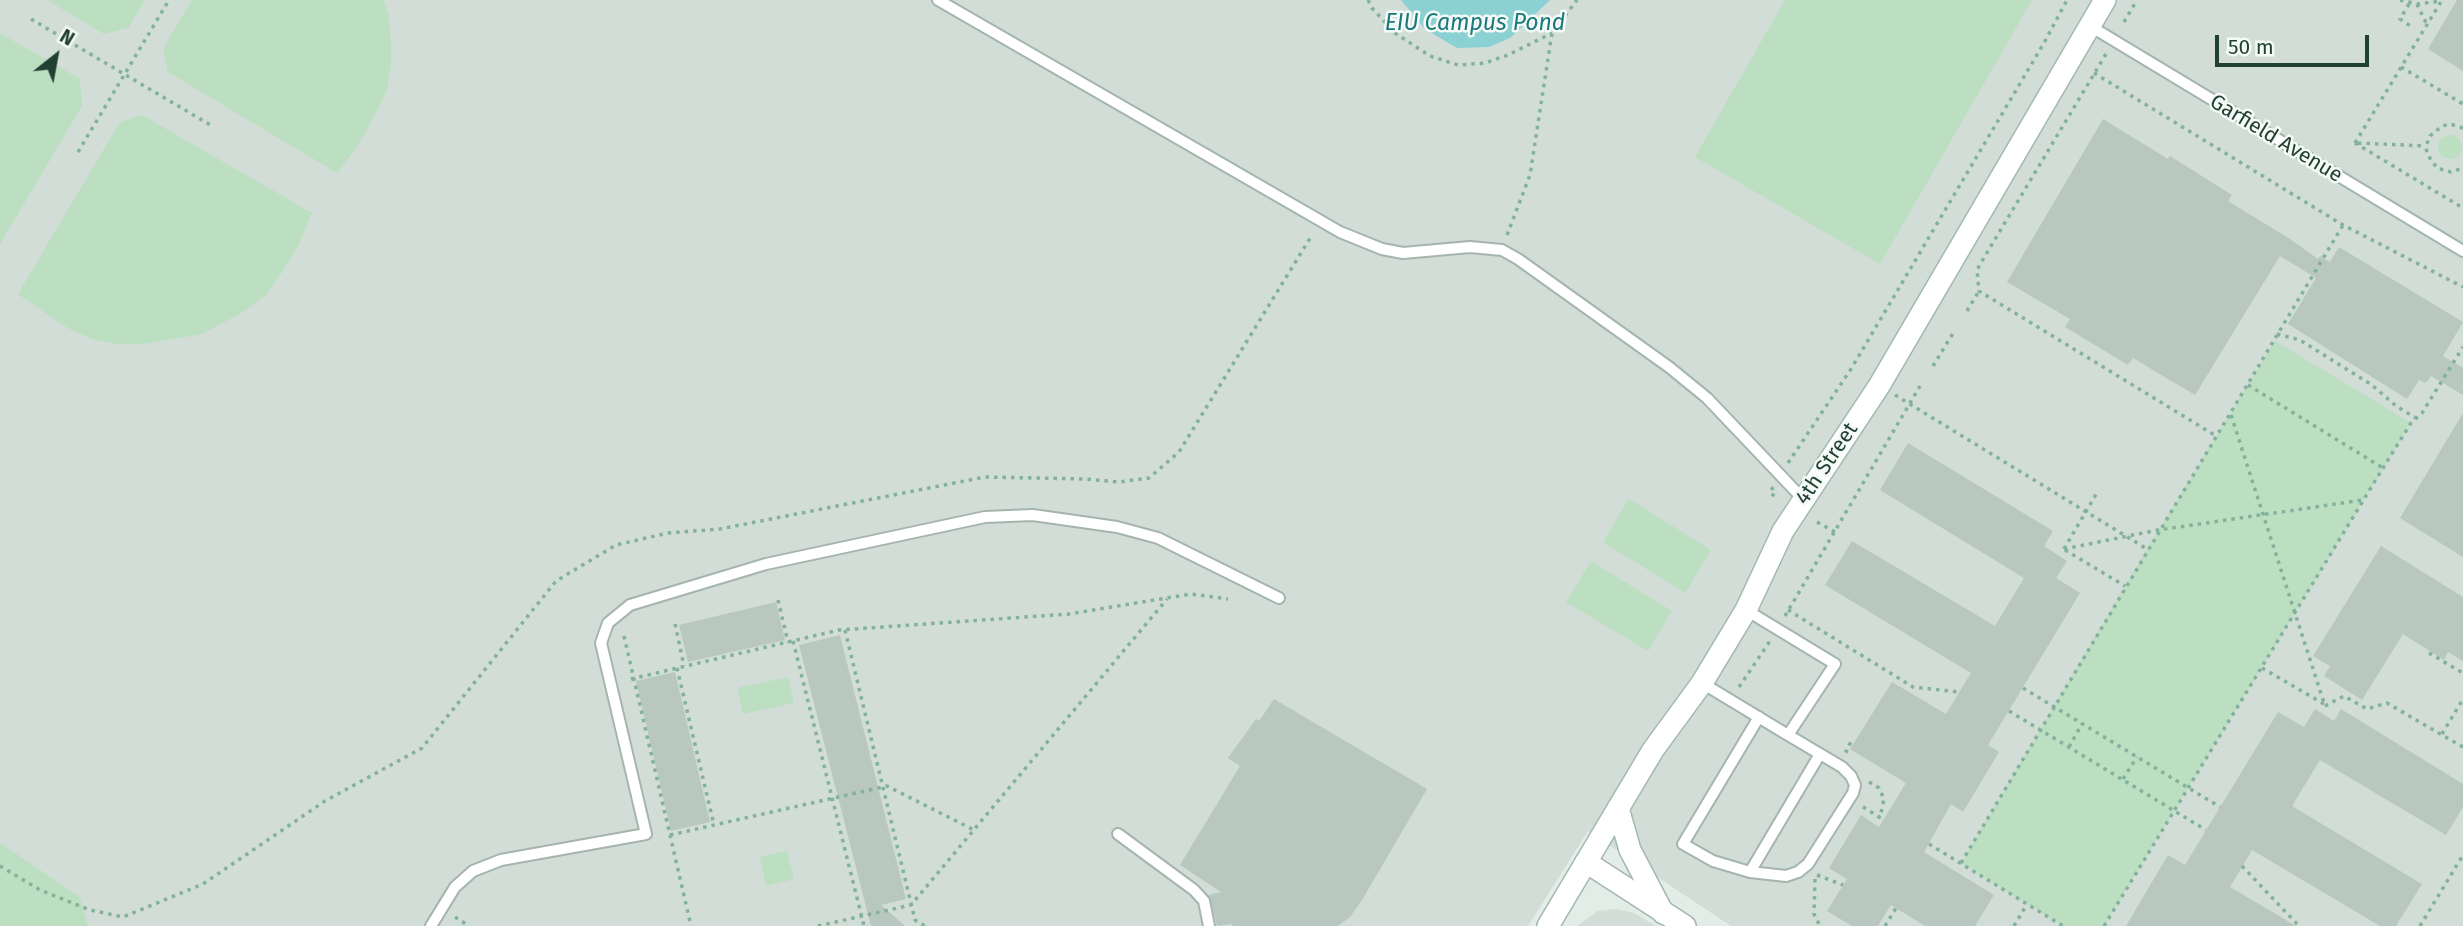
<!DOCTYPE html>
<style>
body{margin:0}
#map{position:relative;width:2463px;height:926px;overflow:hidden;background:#e3ede8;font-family:"Fira Sans",sans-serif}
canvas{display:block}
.north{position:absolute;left:21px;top:21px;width:70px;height:70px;-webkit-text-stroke:5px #f4faf6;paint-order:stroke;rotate:31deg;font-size:19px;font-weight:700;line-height:28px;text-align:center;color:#223f34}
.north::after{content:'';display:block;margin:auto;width:24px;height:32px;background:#223f34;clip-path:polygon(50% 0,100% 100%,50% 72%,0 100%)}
.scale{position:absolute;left:2215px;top:35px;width:154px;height:32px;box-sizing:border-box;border:4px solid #223f34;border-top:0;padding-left:9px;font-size:21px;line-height:24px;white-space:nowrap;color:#223f34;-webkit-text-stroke:5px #f4faf6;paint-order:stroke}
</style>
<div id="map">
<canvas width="2463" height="926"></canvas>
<div class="north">N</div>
<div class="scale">50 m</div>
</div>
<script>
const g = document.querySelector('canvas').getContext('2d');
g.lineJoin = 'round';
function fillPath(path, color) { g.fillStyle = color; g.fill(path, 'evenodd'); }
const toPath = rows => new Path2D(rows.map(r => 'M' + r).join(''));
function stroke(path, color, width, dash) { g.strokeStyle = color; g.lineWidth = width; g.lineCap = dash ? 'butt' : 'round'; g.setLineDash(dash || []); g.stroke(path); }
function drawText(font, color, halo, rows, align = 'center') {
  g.font = font + ' "Fira Sans",sans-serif'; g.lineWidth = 5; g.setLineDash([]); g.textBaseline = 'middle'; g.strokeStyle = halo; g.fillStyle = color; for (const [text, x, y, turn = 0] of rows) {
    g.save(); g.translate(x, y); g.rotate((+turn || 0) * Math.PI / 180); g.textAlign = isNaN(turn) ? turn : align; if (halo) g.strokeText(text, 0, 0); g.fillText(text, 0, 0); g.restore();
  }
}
fillPath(toPath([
 [0,0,2463,0,2463,926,1731,926,1588,831,1528,926,81,926,0,881],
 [1617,909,1634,913,1656,926,1577,926,1598,911]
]), '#d1ddd6');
fillPath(toPath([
 [47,0,145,0,128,28,104,34],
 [192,0,384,0,389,17,391,41,391,67,386,93,359,144,337,173,168,72,163,49],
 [1785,0,2032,0,1880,264,1695,157],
 [0,33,80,79,82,106,0,244],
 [142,115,312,213,298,246,282,272,266,295,245,311,202,334,143,344,118,344,91,339,64,326,18,294,120,122],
 '2438 147a12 12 0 1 1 24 0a12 12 0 1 1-24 0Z',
 [2275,341,2411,423,2104,926,2063,926,1961,863,2147,549],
 [1629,499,1711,550,1685,593,1603,542],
 [1591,561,1672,611,1648,651,1566,602],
 [788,677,794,703,743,714,737,688],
 [0,843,80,897,88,926,0,926],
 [787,851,794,879,766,886,760,857]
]), '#bcdfc1');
fillPath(toPath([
 [1401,0,1550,0,1510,38,1489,47,1457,48,1425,29]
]), '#8bd1d3');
fillPath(toPath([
 [2457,0,2463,0,2463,71,2428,49],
 [2103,119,2168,159,2170,156,2232,195,2228,201,2290,239,2318,259,2320,256,2330,262,2339,247,2463,322,2443,356,2463,368,2463,395,2431,376,2426,383,2419,380,2407,399,2288,324,2316,278,2280,256,2195,395,2133,358,2128,365,2065,327,2070,319,2007,282],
 [2463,413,2463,557,2400,518],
 [1908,443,2053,531,2044,546,2067,561,2056,578,2080,593,1988,745,1999,752,1963,812,1951,804,1924,852,1994,895,1975,926,1925,926,1891,905,1878,926,1852,926,1827,911,1847,879,1829,868,1861,815,1879,827,1906,783,1850,749,1892,682,1946,714,1971,673,1825,585,1852,541,1995,626,2024,578,1880,490],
 [2381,546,2463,597,2463,661,2448,652,2444,660,2403,634,2362,700,2324,676,2330,666,2313,656],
 [776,602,785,640,688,662,679,625],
 [840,635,906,899,881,905,905,926,871,926,799,645],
 [675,672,710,822,671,831,636,681],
 [1274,699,1427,789,1362,900,1350,917,1338,926,1233,926,1231,924,1217,926,1209,895,1221,892,1180,865,1240,766,1228,758,1256,719,1259,721],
 [2315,709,2334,721,2341,709,2463,784,2463,807,2446,835,2320,760,2292,806,2422,884,2396,926,2380,926,2252,850,2230,887,2296,926,2126,926,2168,855,2185,865,2278,712,2304,727]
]), '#b8c8c0');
const lane = toPath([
 [938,0,1340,232,1382,249,1403,253,1470,247,1502,250,1518,259,1669,367,1707,398,1803,499],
 [2090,26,2463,251],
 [1702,683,1788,735,1835,664,1746,610],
 [1759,717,1683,844,1713,861,1750,872,1786,876,1798,872,1808,864,1853,793,1855,785,1851,776,1842,767,1788,735],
 [1118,834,1194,890,1204,901,1209,926],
 [1750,872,1820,754],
 [431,926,455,887,473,871,501,860,646,834,601,643,608,623,630,605,766,564,985,517,1033,515,1117,527,1158,538,1279,598]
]);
const street = toPath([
 [1586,862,1685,926]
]);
const secondary = toPath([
 [1618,808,1630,850,1663,913],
 [1548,926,1653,750,1702,683,1746,610,1783,531,1879,386,2105,0]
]);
stroke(lane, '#a5b5ae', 14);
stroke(street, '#a5b5ae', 24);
stroke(secondary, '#a1b9ae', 24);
stroke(toPath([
 [1368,0,1372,8,1395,33,1430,56,1458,65,1485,63,1508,55,1552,33],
 [2400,0,2417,4,2442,1],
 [2409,4,2400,19,2412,27],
 [2417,4,2427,25],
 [31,19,212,126],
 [2124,22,2137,0],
 [2106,54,1982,261,1977,270,1979,291,2216,436],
 [2401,67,2463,104],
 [2094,73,2343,225,2463,287],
 [2463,128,2450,124,2442,126,2430,136,2426,146,2427,154,2437,168,2451,172,2463,168],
 [2355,143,2442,0],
 [2355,143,2463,208],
 [2358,143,2426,146],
 [78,152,169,0],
 [1507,235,1530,175,1552,33,1577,0],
 [1967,311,1979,291],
 [2277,334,2300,340,2372,385,2396,406,2416,418],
 [1933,366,1955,330],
 [2248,385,2383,468],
 [1895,395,2147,549],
 [2231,415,2325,706],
 [1788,463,1851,369,2044,43,2067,0],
 [1773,487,1770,493,1778,498],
 [1817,522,1835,532],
 [2064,549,2158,530,2363,500],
 [2064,549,2098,491],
 [2065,550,2125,586],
 [778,600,788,642],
 [1788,610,1913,687,1959,692],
 [1785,616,1920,386],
 [675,624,684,666],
 [845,630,915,920,925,926],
 [624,636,691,926],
 [793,641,864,926],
 [2429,653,2463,673],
 [677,668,714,825],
 [2262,668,2324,704],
 [631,679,839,630,1069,614,1191,594,1228,599],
 [1739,687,1770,641],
 [2023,688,2220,807],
 [2325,706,2344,696,2367,709,2387,703,2463,747],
 [2009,711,2206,830],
 [2442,734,2463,699],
 [2069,747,2082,724],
 [1848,752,1846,751,1852,740],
 [2123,779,2137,757],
 [1869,782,1879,788,1884,799,1880,818],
 [1863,807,1884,820],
 [670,835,887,786,974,830],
 [1929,844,2063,926],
 [1961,863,2343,225],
 [0,866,40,890,90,910,123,917,203,884,325,801,422,748,556,581,616,545,668,533,720,529,985,477,1085,479,1119,482,1149,478,1179,452,1312,235],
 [2242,866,2299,926],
 [1817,875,1843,885],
 [1815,879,1814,914,1820,926],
 [455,917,469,926],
 [818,926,911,905,1167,599],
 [1885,926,1896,908],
 [2014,926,2027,904],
 [2104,926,2383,468,2411,423,2422,413,2463,347],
 [2420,926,2463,855]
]), '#83b19d', 3.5, [3.5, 5]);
stroke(lane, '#fff', 10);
stroke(street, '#fff', 21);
stroke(secondary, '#fff', 21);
drawText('21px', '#223f34', '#f4faf6', [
 ["Garfield Avenue",2276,139,31],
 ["4th Street",1827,464,-56]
]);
drawText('italic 23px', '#1b787c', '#f4faf6', [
 ["EIU Campus Pond",1475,24]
]);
</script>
